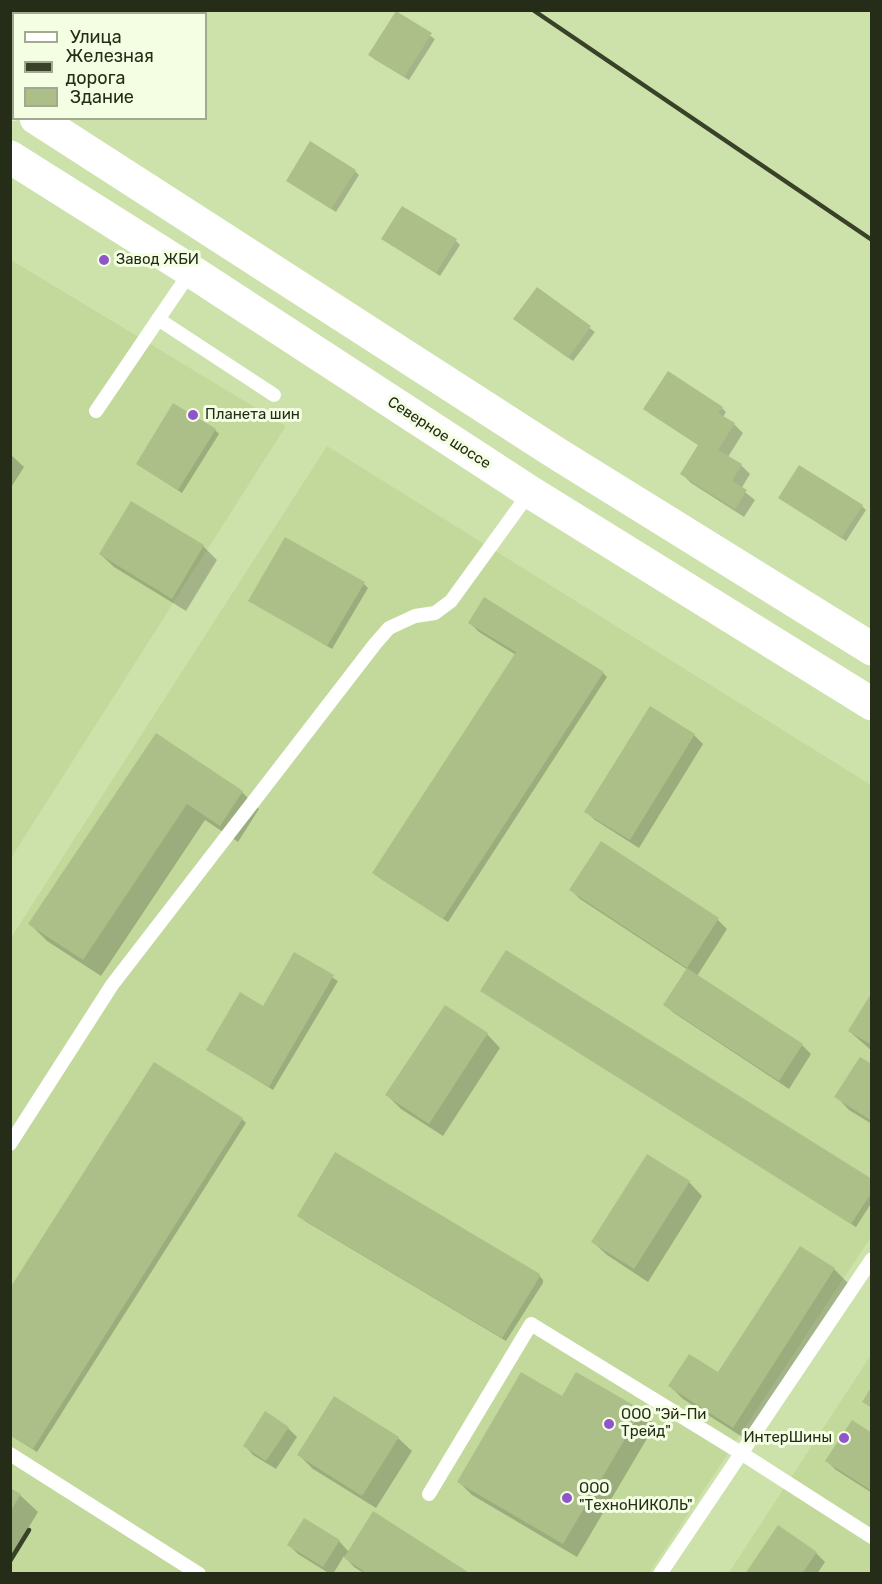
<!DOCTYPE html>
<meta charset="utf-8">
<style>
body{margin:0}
#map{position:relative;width:882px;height:1584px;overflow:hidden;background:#cde2ab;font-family:Rubik,sans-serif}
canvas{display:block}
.frame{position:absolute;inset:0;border:12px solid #252c17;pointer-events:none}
.legend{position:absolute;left:12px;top:12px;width:195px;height:108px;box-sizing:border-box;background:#f4fee3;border:2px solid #a1aa91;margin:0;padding:8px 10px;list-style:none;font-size:18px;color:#252c17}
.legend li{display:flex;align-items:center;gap:12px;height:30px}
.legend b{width:30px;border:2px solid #a1aa91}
</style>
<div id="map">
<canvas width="882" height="1584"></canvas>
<div class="frame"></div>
<ul class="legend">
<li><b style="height:8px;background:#fff"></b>Улица</li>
<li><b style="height:8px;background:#394128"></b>Железная дорога</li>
<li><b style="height:16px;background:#acbf89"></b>Здание</li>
</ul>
</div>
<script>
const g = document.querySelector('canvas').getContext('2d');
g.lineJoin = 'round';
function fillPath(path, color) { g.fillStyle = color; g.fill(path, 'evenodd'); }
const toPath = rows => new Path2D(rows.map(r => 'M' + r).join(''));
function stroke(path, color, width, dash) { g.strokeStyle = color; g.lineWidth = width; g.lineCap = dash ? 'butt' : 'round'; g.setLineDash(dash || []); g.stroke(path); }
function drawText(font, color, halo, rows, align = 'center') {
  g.font = font + ' Rubik,sans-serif'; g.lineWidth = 6; g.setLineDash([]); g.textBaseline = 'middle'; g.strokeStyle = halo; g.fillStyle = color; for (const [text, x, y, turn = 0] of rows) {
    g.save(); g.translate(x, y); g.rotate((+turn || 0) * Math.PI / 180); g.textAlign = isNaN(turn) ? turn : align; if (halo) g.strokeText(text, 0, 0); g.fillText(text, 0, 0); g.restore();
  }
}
fillPath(toPath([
 [11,260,286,426,11,858],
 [327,446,871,785,871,1237,649,1573,11,1573,10,939],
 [869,1358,871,1359,871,1573,728,1574]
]), '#c2d99b');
fillPath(toPath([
 [397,13,435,39,409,80,374,59],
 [355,171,359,175,336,212,288,181],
 [383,239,456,241,460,245,440,276],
 [537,289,595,332,573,361,519,322],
 [722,408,726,412,723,417,734,424,743,433,728,457,741,465,750,474,741,489,755,500,744,517,691,483,682,474,700,446,649,413],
 [215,430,219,434,182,493,137,464],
 [10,454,24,467,10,489],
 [780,498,862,506,866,510,846,541],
 [132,503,203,546,217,560,186,611,114,567,100,554],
 [364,584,368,588,332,649,250,600],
 [470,623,603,673,607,677,448,922,378,877,516,655,479,632],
 [650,708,694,735,703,744,639,848,595,820,586,811],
 [156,735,242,792,259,809,238,842,205,820,101,976,47,941,30,924],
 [602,843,718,920,727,929,697,976,802,1045,811,1054,789,1089,674,1013,665,1005,688,970,580,899,571,890],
 [295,954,338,981,273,1090,208,1050,264,1008],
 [482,991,872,1181,872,1202,856,1227],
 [872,995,872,1051,849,1031],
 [487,1034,500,1048,443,1136,401,1109,387,1095],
 [872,1066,872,1124,849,1110,836,1096],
 [242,1119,246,1123,37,1452,10,1435,10,1291],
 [689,1182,702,1196,648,1282,607,1255,593,1242],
 [303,1220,539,1275,543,1280,543,1283,506,1341],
 [800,1248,834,1269,848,1283,747,1440,683,1399,670,1386,719,1374],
 [577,1374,641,1412,655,1425,577,1557,472,1495,459,1482,563,1398],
 [288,1428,297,1437,276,1469,253,1455,245,1446],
 [872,1435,872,1493,836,1470,827,1461],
 [398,1438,412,1451,376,1508,313,1469,299,1455],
 [10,1489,20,1495,38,1512,10,1558],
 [339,1541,349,1552,469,1574,365,1574,354,1567,344,1556,333,1574,330,1574,298,1554,289,1545],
 [816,1553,825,1562,817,1574,747,1574]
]), '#0003');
fillPath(toPath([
 [396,11,432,33,404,77,368,55],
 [310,141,356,170,331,209,286,181],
 [402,206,457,239,436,273,381,239],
 [537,287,591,326,568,358,513,319],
 [668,371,723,407,718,413,735,423,718,450,742,464,732,481,747,490,735,509,680,474,698,445,643,409],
 [173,403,216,429,178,490,136,464],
 [799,465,863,505,841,538,778,498],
 [131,501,204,545,172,599,99,554],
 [285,537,365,582,327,646,248,601],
 [484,597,604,672,443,919,372,873,516,652,468,623],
 [650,706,695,734,630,840,584,812],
 [156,733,243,791,220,826,187,804,83,960,28,924],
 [601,841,719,918,687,968,569,890],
 [506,950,872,1179,872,1192,851,1224,480,991],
 [294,952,334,975,269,1087,206,1050,240,992,263,1006],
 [687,968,803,1044,779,1081,663,1005],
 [872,992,872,1045,848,1031],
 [445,1005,488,1033,429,1124,385,1095],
 [860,1057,872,1064,872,1121,834,1097],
 [154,1062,243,1118,33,1449,10,1435,10,1288],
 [335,1152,540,1274,539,1278,502,1338,297,1216],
 [647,1154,690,1181,634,1269,591,1242],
 [800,1246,835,1268,733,1428,668,1386,689,1354,718,1372],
 [521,1372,562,1396,576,1372,642,1410,563,1544,457,1482],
 [872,1386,872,1408,862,1402],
 [334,1396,399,1437,362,1496,297,1455],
 [265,1411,289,1427,266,1461,243,1446],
 [852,1420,872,1433,872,1491,825,1461],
 [10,1488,21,1494,10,1512],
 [373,1511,471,1574,368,1574,344,1558],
 [304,1518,340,1540,323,1567,287,1545],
 [778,1525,817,1552,802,1574,745,1574]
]), '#acbf89');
stroke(toPath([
 [158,319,274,395],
 [96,411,191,271],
 [10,1144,112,985,375,644,389,628,415,616,435,613,451,601,530,492],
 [10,1454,199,1574],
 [429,1494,531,1324,741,1453,872,1537],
 [660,1574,872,1259]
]), '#fff', 14);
stroke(toPath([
 [10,103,14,104],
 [36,118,556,453,872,649],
 [10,157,191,271,530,492,872,704]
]), '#fff', 33);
stroke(toPath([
 [533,10,872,240],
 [10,1561,29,1530]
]), '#394128', 4.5);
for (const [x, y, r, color] of [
 [104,260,6,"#9054cb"],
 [193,415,6,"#9054cb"],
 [609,1424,6,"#9054cb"],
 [844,1438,6,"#9054cb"],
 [567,1498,6,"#9054cb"]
]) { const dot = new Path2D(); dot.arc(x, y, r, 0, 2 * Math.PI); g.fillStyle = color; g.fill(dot); stroke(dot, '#f4fee3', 2); }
drawText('15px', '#252c17', '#f4fee3', [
 ["Завод ЖБИ",116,260],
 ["Планета шин",205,415],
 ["ООО \"Эй-Пи",621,1415],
 ["Трейд\"",621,1432],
 ["ИнтерШины",832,1438,"right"],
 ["ООО",579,1489],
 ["\"ТехноНИКОЛЬ\"",579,1506]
], 'left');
drawText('15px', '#252c17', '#f4fee3', [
 ["Северное шоссе",439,433,33]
]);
</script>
